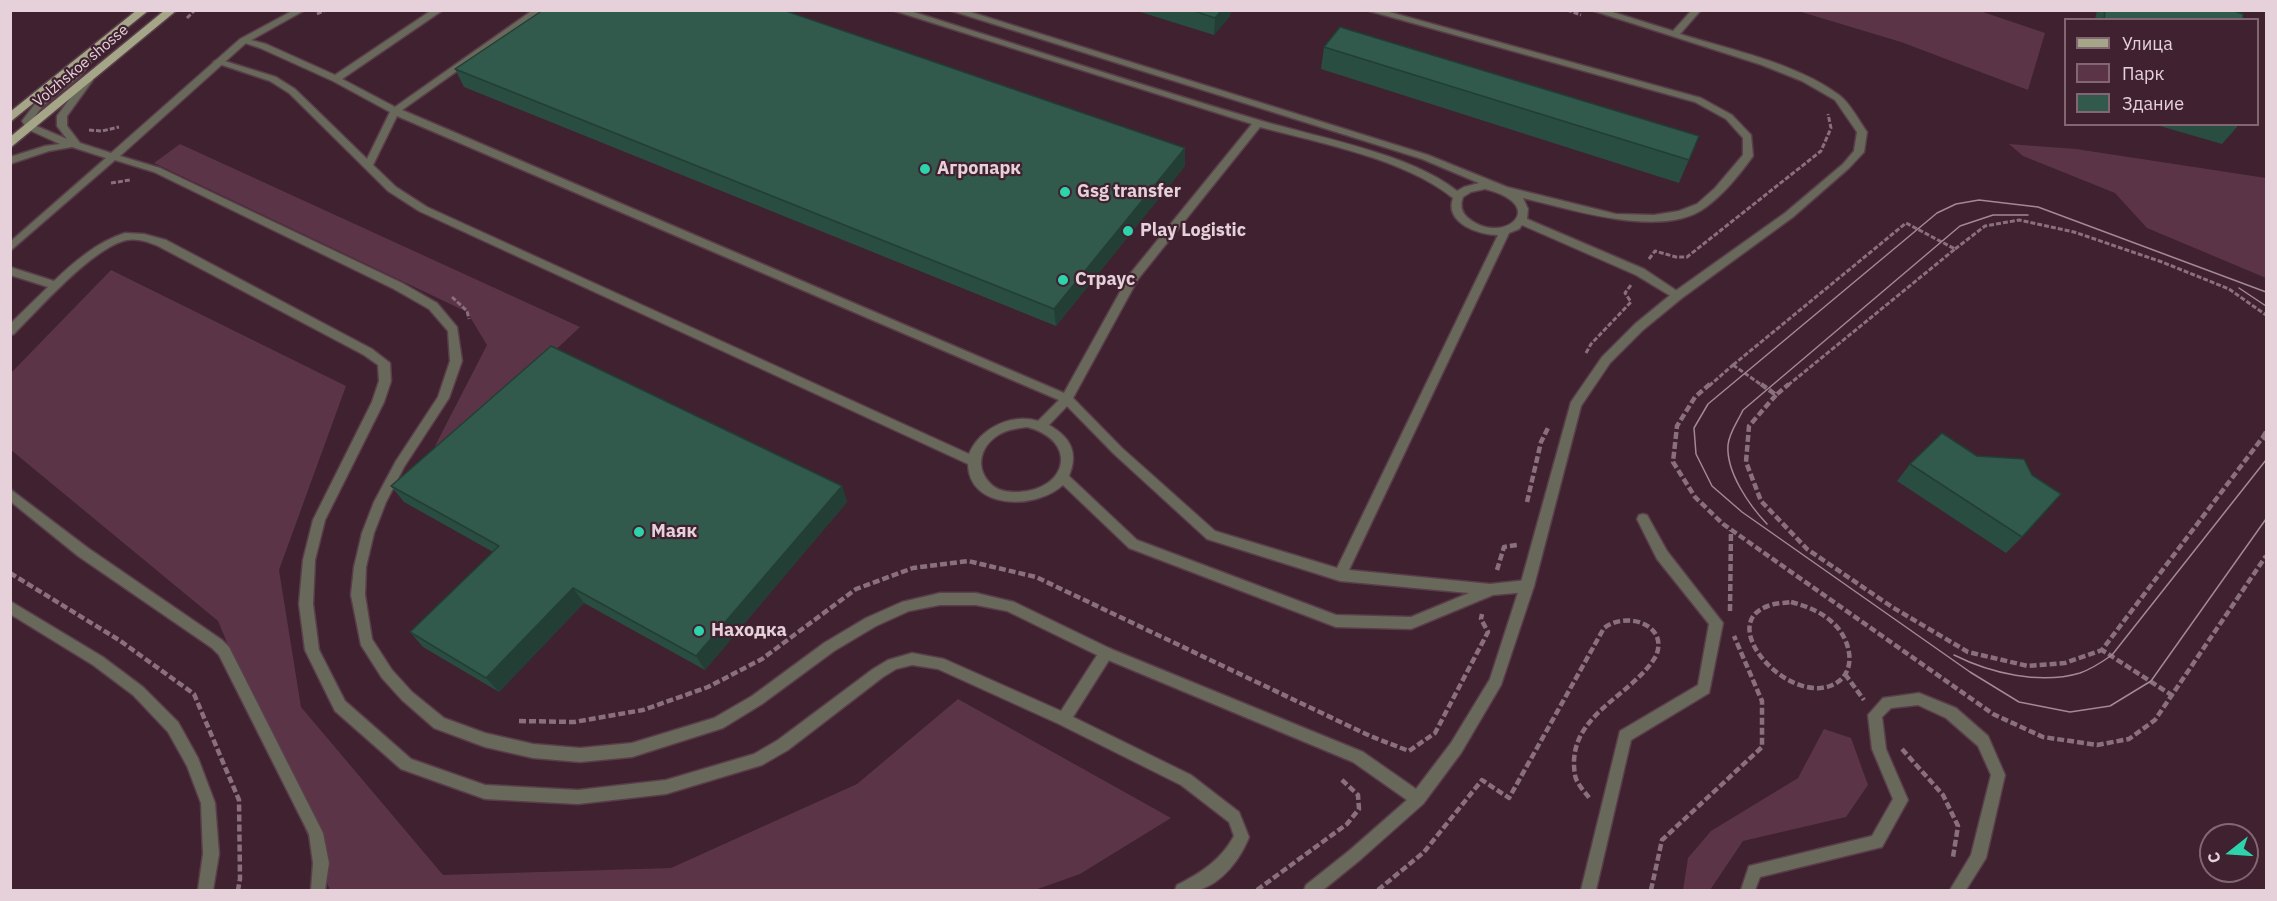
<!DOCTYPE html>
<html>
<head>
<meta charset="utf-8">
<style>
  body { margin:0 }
  #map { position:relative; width:2277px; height:901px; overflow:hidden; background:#3f212f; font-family:"IBM Plex Sans",sans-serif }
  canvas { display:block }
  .frame { position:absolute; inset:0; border:12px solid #e6d1da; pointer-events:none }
  .legend { position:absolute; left:2064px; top:18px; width:195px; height:108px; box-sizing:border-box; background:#3f212f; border:2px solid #826773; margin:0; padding:8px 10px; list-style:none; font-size:18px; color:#e6d1da }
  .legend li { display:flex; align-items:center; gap:12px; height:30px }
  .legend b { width:30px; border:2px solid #826773 }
  .north { position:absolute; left:2199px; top:823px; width:60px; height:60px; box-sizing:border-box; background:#3f212f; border:2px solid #826773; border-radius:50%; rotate:253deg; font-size:16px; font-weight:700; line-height:24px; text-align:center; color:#e6d1da }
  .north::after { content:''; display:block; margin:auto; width:21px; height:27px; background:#2dd4ab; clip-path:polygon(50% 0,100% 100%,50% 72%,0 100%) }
</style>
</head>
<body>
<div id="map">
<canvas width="2277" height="901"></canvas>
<div class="frame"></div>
<ul class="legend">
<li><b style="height:8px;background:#a4a687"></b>Улица</li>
<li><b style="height:16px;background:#5c3447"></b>Парк</li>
<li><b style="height:16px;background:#31594c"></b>Здание</li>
</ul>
<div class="north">С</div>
</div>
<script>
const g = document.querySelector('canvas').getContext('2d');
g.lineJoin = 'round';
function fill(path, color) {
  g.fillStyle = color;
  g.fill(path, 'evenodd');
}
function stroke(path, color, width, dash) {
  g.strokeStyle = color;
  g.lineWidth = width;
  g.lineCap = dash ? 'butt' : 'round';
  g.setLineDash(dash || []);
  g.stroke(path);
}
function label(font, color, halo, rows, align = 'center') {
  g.font = font + ' "IBM Plex Sans",sans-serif';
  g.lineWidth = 4.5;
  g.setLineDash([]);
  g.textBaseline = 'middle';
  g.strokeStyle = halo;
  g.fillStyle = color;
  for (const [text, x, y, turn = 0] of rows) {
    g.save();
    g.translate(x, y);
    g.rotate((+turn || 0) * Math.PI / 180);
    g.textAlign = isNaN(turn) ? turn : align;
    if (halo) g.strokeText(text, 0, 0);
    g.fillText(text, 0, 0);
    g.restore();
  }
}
fill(new Path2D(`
  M1798,11H1980L2045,33L2028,90L1901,42Z
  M180,144L580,327L439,459L435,446L487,345L467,312L154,163Z
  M2009,144L2076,149L2266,178V278L2147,228L2115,193L2023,156Z
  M111,270L346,386L279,570L301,707L443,875L671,868L857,784L958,699L1171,818L1080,874L1035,890H330L218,621L11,450L10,374Z
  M1824,729L1851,738L1868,785L1846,817L1743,841L1710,890H1683L1688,858L1711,831L1798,778Z`), '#5c3447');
const lane = new Path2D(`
  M432,10H443L342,79L395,107L533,10H543L402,110L1064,393L1130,274L1252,124L892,10H907C1025,47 1143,86 1262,121C1320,138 1411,154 1457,191L1464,187L1479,183L1422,159L949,10H964L1428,155L1507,187L1616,214L1654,215L1679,211L1697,204L1715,188L1743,155V138L1726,119L1695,102L1366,10H1382L1701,98L1732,115L1751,135L1753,156C1740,174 1724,194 1706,207C1663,240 1571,209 1523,198L1528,209L1527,219L1644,269L1683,295L1678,299L1674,298L1636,275L1522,225L1519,229L1509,233L1349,570L1490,584L1527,580L1532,582L1534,586L1532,590L1527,592L1493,595L1411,629L1336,627L1129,548L1063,485C1036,510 969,510 968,464L419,211L388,191L289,93L270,81L213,62L218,59L276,77L295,89L367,159L390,112L333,81L260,48L239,41L243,38L266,44L335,75ZM397,116L1059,400L1038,421C1012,413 980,428 969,454L427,207L396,187L373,165ZM1260,127C1320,143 1405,159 1453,198C1444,223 1479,235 1498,235L1337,568L1215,531L1122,448L1073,398L1138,279ZM1485,189C1552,206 1502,247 1468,218C1461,212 1460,205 1463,197L1471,192ZM1067,406L1114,454L1207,539L1340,581L1469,593L1411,617L1336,615L1137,540L1069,476C1079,452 1070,437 1049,425ZM1027,427C1078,440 1069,489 1019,492C1010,492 1001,492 993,486C972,468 981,442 1004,432C1011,429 1020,428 1027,427Z
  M125,233L144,234L166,240L372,349L390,363L391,381L384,402L325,520L315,560L313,604L319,650L345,701L411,759L485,785L578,790L666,780L754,754L778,740L873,669L888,660L912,653L944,659L1061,711L1101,649L1106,647L1111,649L1113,653L1111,657L1073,717L1191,775L1239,812L1249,837C1241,858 1222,884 1198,890C1191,892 1182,890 1175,890L1177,885C1201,873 1221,860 1234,836L1229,822L1181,785L1059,724L938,669L912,665L896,669L883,677L788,750L762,765L666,794L578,804L485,799L401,769L335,711L305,650L299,604L303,560L313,520L372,402L379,381L378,365L364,355L158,246C149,242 137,238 127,240C93,247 39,309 14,334L10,335V324L48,287L10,275V267L54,281C75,261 97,242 125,233Z
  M10,489L88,548L222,640L229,647L323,833L329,863L325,890H311L313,863L309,834L219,655L212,648L78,556L10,501Z
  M1643,514L1647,515L1667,551L1723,623L1709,693L1631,740L1596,890H1581L1620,731L1698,685L1709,624L1657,559L1637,519L1639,515Z
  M1919,693L1956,708L1988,736L2005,775L1986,858L1966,890H1950L1971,855L1991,775L1978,746L1946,718L1918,705L1891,708L1882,717L1886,749L1908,800L1882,847L1760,877L1755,890H1741L1749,866L1872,836L1893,799L1872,749L1868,715L1883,698Z`);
const street = new Path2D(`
  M294,10H305L246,43L120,156L160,168L402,283L437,303L457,327L462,361L449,398L404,467L386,502L374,533L366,567L365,595L372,639L392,670L412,692L444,718L485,733L533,744L580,748L632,743L714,718L752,696L824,643L866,618L902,602L940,593H976L1014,602L1111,649L1363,752L1416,789L1451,743L1490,679L1520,586L1571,402L1602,357L1635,324L1674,292L1785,213L1843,164L1854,151L1857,132L1835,100L1802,81L1762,65L1591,10H1606L1673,31L1692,10H1701L1680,34C1731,50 1796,63 1839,95C1850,103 1859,121 1867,132L1864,152L1849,168L1793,217L1682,298L1643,330L1610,363L1581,406L1534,586L1501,685L1461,753L1423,804L1360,860L1323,890H1304L1306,885L1350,850L1407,800L1353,762L1101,657L1007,611L976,605H940L909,611L876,626L834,651L762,704L723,728L632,757L580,762L533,758L485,747L434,728L402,700L382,678L361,645L351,595L354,567L362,533L374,502L396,461L438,397L450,361L448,331L429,309L394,289L154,172L115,160L10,251V242L106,158L72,147L49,151L10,164V157L45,146L60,144L27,129L22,121L38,100L78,70L90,49H96L97,51C83,85 49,91 32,121L34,125L67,139L57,126V116L85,78H91L93,80L67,116V126L80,143L111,153L240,39Z
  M10,601L103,657L143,687L178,722L198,758L215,803L219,854L213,890H198L203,854L201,803L187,766L168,732L133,695L93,665L10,614Z`);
const primary = new Path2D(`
  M137,10H149L10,122V112Z
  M165,10H177L10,148V137Z`);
stroke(lane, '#5a3d4a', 3);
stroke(street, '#5a3d4a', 3);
stroke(primary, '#5a3d4a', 3);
stroke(new Path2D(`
  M1567,10L1581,15
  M317,14L326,10
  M187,18L195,10
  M89,130L102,131L119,127
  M111,183L130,180
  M1955,249L1985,226L2019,220L2074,232L2162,262L2229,289L2266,315
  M1649,259L1655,251L1676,257H1687L1821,151L1831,128L1828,114
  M452,297L467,311L469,319
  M1586,353L1591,344L1631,302L1625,293L1631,285
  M1733,365L1763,386
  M1733,365L1906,223L1955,249L1787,386
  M1709,386L1733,365`), '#8a707c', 3, [5, 2]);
stroke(new Path2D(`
  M1710,384L1695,397L1677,426L1673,462L1695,497L1723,524L1993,714L2043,737L2097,745L2129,739L2155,720L2266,556
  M1761,384L1776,395L1789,384
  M1776,395L1749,426L1746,462L1761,501L1807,549L1892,607L1968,652L2028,666L2065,663L2102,650
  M2263,437L2266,432
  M1527,502L1541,442L1549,426
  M1497,570L1504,547L1517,545
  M10,573L119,640L194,694L239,800L240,879L238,890
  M1791,602C1806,606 1820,611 1832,622C1851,638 1860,675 1830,686C1785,702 1716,624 1768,606C1775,603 1784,603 1791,602Z
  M1730,611L1731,530
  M1845,674L1864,700
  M2173,696L2102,650L2263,437L2266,439
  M519,721L574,722L643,710L708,687L762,659L856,589L913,568L968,561L1036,577L1370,736L1409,751L1435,733L1488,632L1481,619L1482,614
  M1902,749L1943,795L1958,826L1953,857
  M1257,890L1347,824L1359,809L1358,795L1341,779
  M1378,890L1424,852L1482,780L1509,798L1604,628C1626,611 1669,624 1656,656C1631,698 1565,715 1575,775C1576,783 1585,792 1590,799
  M1651,890L1662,840L1762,747V701L1734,636`), '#8a707c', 4.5, [7, 3]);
fill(lane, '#68695a');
fill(street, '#68695a');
fill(primary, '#a4a687');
stroke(new Path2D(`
  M2239,288L2266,306
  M2266,292L2038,207L1979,200L1956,204L1937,213L1708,404L1694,428L1696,454L1712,486L1742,512L1970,672L2019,702L2070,712L2110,706L2151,681L2266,519
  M1767,524C1749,505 1726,472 1728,445C1729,433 1738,421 1743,410L1960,226L1993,215H2028
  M1954,655C1990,673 2040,685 2080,673C2092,669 2102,662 2112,655L2266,460`), '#a28994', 1.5);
fill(new Path2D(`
  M1134,10H1231L1230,16L1214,35Z
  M2097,10H2231L2243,20H2095Z
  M1324,47L1699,136L1679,183L1321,69Z
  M455,69L1185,148V166L1056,326L464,87Z
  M2153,124H2237V127L2222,144Z
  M1910,464L2022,537L2006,553L1897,481Z
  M391,486H842L847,502L705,670L584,603L499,692L423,647L410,632L493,552L404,502Z`), '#2a4d41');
fill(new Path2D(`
  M1222,10H1231L1230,16L1214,35L1215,18Z
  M1185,148V166L1056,326L1054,309Z
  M842,486L847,502L705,670L696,656Z
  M573,588L584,603L499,692L486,678Z`), '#223e35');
const building = new Path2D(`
  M543,10H783L1185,148L1054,309L455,69Z
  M1191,10H1222L1215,18Z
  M2105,10H2231L2243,14V20H2104Z
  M1340,27L1699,136L1689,160L1324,47Z
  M551,346L842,486L696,656L573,588L486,678L410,632L499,546L391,486Z
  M1942,433L1977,456L2024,459L2032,475L2061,494L2022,537L1910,464Z`);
fill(building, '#31594c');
stroke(building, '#223e35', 1.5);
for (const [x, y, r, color] of [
  [925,169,6,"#2dd4ab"],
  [1065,192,6,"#2dd4ab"],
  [1128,231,6,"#2dd4ab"],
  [1063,280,6,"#2dd4ab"],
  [639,532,6,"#2dd4ab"],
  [699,631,6,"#2dd4ab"]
]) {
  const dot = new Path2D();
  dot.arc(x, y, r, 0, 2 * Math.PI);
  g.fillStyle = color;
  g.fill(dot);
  stroke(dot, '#3f212f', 2);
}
label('15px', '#e6d1da', '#3f212f', [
  ["Volzhskoe shosse",81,66,-40]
]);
label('bold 18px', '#e6d1da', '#3f212f', [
  ["Агропарк",937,169],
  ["Gsg transfer",1077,192],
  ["Play Logistic",1140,231],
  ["Страус",1075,280],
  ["Маяк",651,532],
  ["Находка",711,631]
], 'left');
</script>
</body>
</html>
